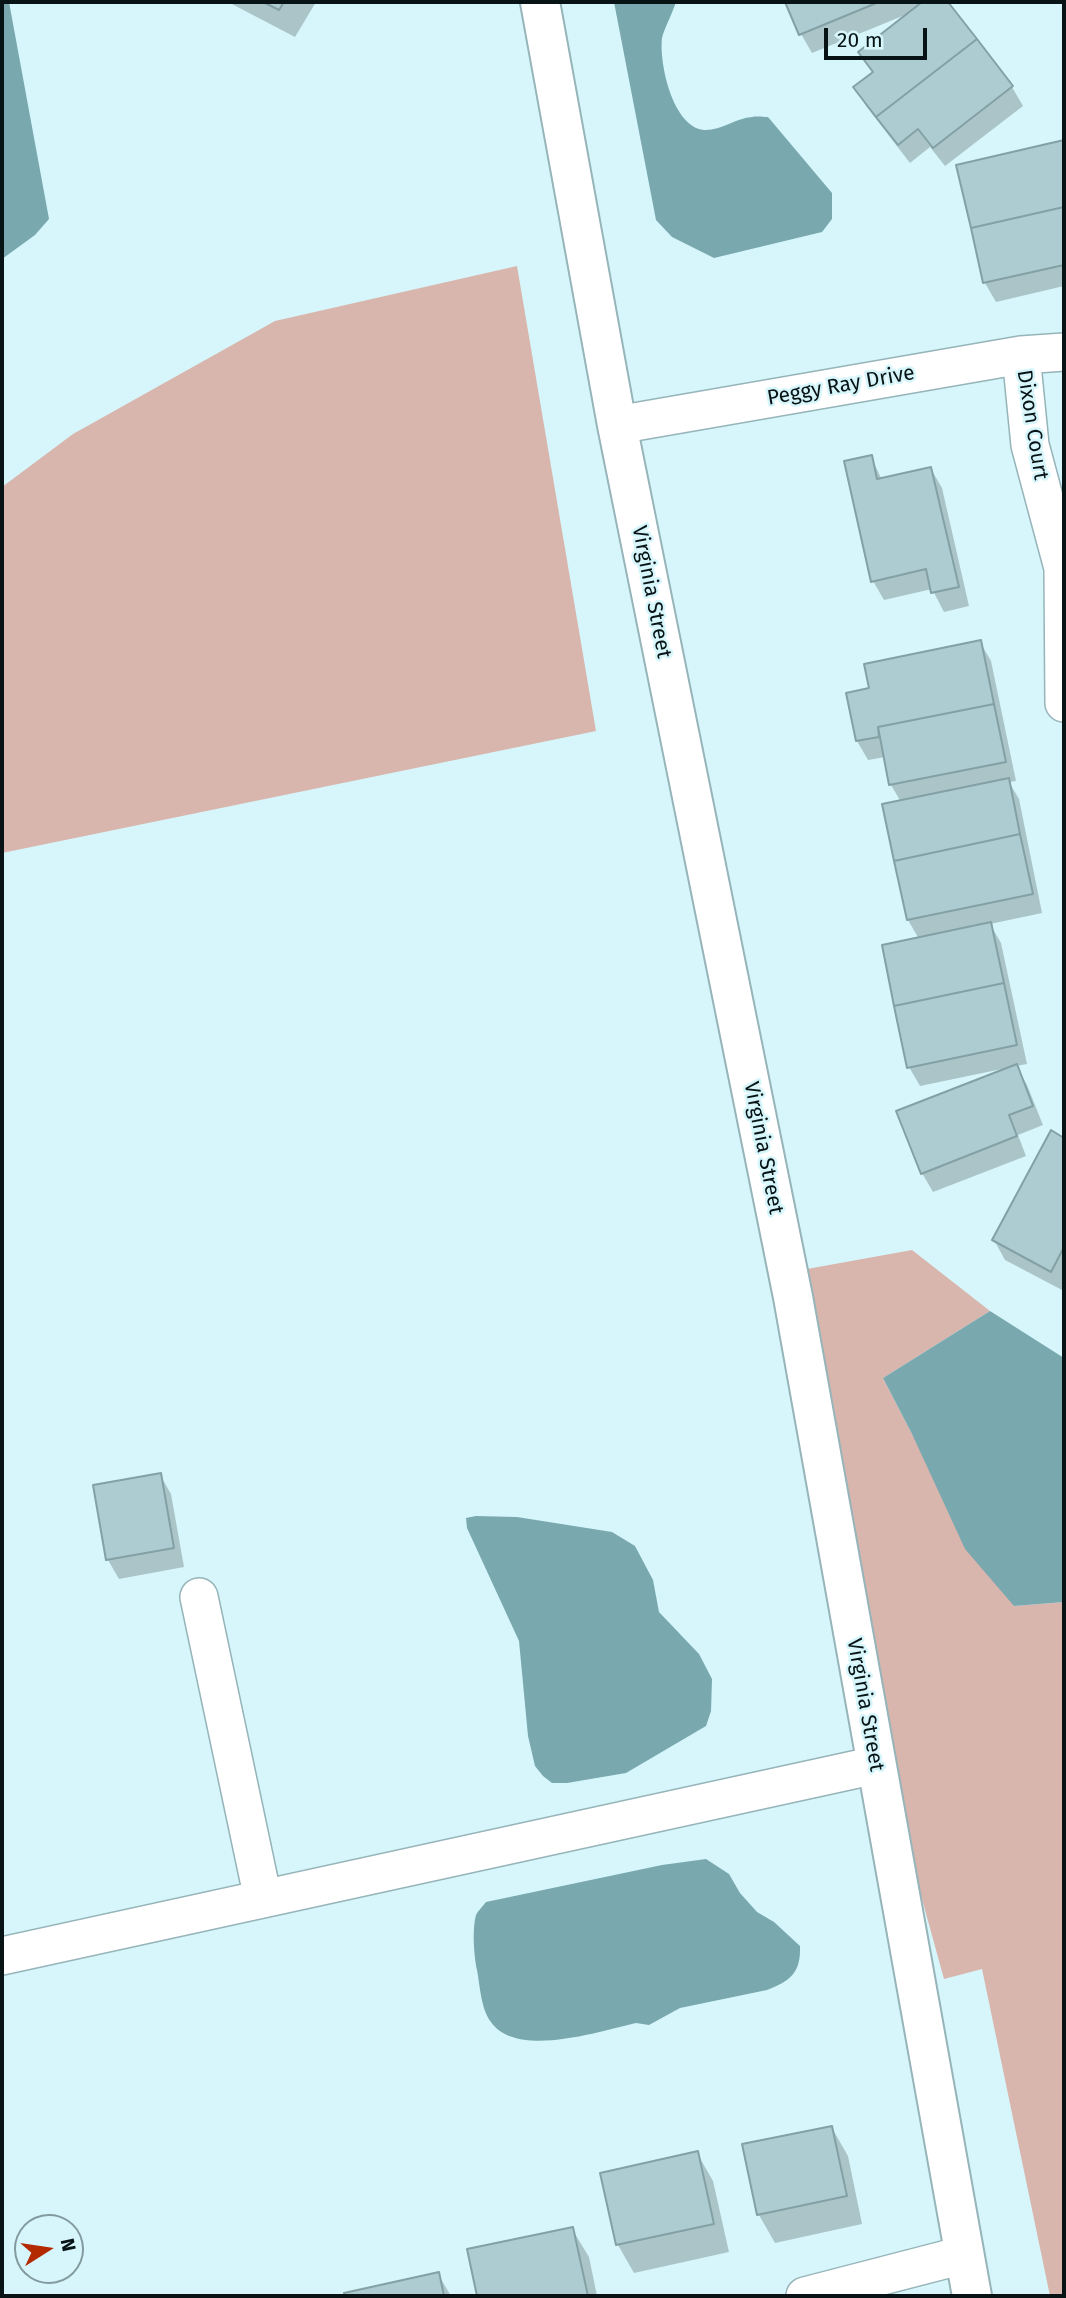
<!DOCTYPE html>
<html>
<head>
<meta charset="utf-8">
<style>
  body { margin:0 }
  #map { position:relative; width:1066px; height:2298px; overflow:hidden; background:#d6f6fb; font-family:"Fira Sans",sans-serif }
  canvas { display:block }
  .frame { position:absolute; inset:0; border:4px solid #071314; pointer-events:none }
  .north { position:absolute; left:14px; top:2214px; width:70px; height:70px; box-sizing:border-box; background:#d6f6fb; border:2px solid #839b9f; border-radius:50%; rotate:78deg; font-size:19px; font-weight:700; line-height:28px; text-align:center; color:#071314 }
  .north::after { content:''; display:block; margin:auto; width:24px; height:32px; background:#b32900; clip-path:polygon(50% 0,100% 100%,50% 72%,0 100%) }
  .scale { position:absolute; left:824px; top:28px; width:103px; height:32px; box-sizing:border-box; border:4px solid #071314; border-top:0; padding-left:9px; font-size:21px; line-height:24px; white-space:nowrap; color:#071314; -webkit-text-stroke:5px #d6f6fb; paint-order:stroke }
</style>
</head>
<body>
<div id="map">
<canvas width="1066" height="2298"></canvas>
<div class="frame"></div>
<div class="north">N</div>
<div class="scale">20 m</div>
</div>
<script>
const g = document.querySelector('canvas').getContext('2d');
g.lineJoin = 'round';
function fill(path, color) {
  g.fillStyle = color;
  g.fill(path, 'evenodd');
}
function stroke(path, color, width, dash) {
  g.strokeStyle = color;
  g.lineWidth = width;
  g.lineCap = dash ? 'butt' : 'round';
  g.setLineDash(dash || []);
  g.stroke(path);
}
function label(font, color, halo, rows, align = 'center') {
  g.font = font + ' "Fira Sans",sans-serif';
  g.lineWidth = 5;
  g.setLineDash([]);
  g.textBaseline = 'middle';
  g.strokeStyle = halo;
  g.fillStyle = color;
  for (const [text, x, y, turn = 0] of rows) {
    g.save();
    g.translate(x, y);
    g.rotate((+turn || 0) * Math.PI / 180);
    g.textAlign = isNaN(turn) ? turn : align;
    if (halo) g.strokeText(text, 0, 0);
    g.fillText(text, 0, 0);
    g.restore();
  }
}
fill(new Path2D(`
  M517,266L596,731L2,853V487L73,434L275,321Z
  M912,1250L990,1311L883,1378L912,1434L1014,1606L1064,1602V2296H1050L982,1969L944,1979L917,1881L807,1269Z`), '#d9b6ad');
fill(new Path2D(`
  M2,2H9L49,219L35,235L2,259Z
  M614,2H676C673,12 664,29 662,38C659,64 673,127 704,130C720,131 736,118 752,117C757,116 763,117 768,117L832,193V219L822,232L714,258L672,237L656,220Z
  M990,1311L1064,1358V1602L1014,1606L965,1549L912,1434L883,1378Z
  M476,1516L517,1517L612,1532L635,1546L653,1580L659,1612L699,1654L712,1679L711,1711L706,1726L626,1773L567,1783H552L543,1776L535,1766L528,1736L519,1641L467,1528L466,1518Z
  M706,1859L729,1874L740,1893L757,1912L774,1922L800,1946C801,1972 791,1981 767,1990L680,2008L649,2025L636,2023C601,2031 516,2059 491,2022C481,2009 480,1986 477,1970C474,1956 472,1930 476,1915C478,1911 483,1906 486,1902L662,1865Z`), '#79a8af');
fill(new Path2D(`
  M228,2H316L295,37Z
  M787,2H946L1012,87L1023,106L945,166L930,147L910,163L866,106L855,87L873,74L860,53L910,13L812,53L801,34Z
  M1064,142V286L996,302L985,283L958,166Z
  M871,457L882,480L931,469L942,488L969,606L944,612L932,589L884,600L873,581Z
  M980,642L991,661L1016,781L1009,782L1019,799L1042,913L990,924L1001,943L1027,1064L1016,1066L1027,1085L1043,1125L1018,1135L1026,1156L933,1192L922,1173L1003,1071L1002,1069L920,1086L909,1067L919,939L908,920L901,802L891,785L885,757L868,760L857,741L872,689Z
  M1051,1133L1064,1140V1286L1062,1290L1005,1260L994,1240Z
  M160,1475L171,1494L184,1567L119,1579L108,1560L95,1487Z
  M832,2128L848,2156L862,2224L775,2243L759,2215Z
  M697,2153L713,2181L729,2252L634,2273L618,2245Z
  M572,2229L589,2257L597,2296H479L469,2251Z
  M438,2274L451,2296H346V2294Z`), '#0003');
const building = new Path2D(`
  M263,2H284L279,10Z
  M785,2H879L799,35Z
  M922,2H948L977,39L876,117L853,87L873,72L858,52Z
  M977,39L1013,86L933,148L918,129L898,145L876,117Z
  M1064,140V207L971,228L956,165Z
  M1064,207V265L983,283L971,228Z
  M872,455L877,479L931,467L959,587L931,593L926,569L871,582L844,461Z
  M981,640L994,704L878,727L879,737L856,741L846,693L869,688L864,664Z
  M994,704L1006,762L889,785L878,727Z
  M1009,778L1020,834L894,861L882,804Z
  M1020,834L1033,894L907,920L894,861Z
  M991,922L1004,983L894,1006L882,945Z
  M1004,983L1017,1045L907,1068L894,1006Z
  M1017,1064L1033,1106L1009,1115L1017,1136L921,1174L896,1111Z
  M1051,1130L1064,1138V1247L1051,1272L992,1240Z
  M161,1473L174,1548L106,1560L93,1485Z
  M832,2126L847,2196L757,2215L742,2144Z
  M698,2151L714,2224L616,2245L600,2173Z
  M573,2227L588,2296H477L467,2249Z
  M439,2272L444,2296H344V2293Z`);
fill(building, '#adccd1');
stroke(building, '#83a1a5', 2);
const minor = new Path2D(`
  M1021,355L1030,445L1063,568L1064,703
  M617,425L1021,355L1064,352
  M199,1597L263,1899
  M2,1956L876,1765
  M805,2296L963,2255`);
const tertiary = new Path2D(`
  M540,2L617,425L793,1297L972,2296`);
stroke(minor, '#96b4b9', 40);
stroke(tertiary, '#96b4b9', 42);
stroke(minor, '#fff', 37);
stroke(tertiary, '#fff', 38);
label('21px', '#071314', '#d6f6fb', [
  ["Peggy Ray Drive",841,386,-10],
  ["Dixon Court",1032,425,81],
  ["Virginia Street",651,592,79],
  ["Virginia Street",763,1148,79],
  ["Virginia Street",865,1705,80]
]);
</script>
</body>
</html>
